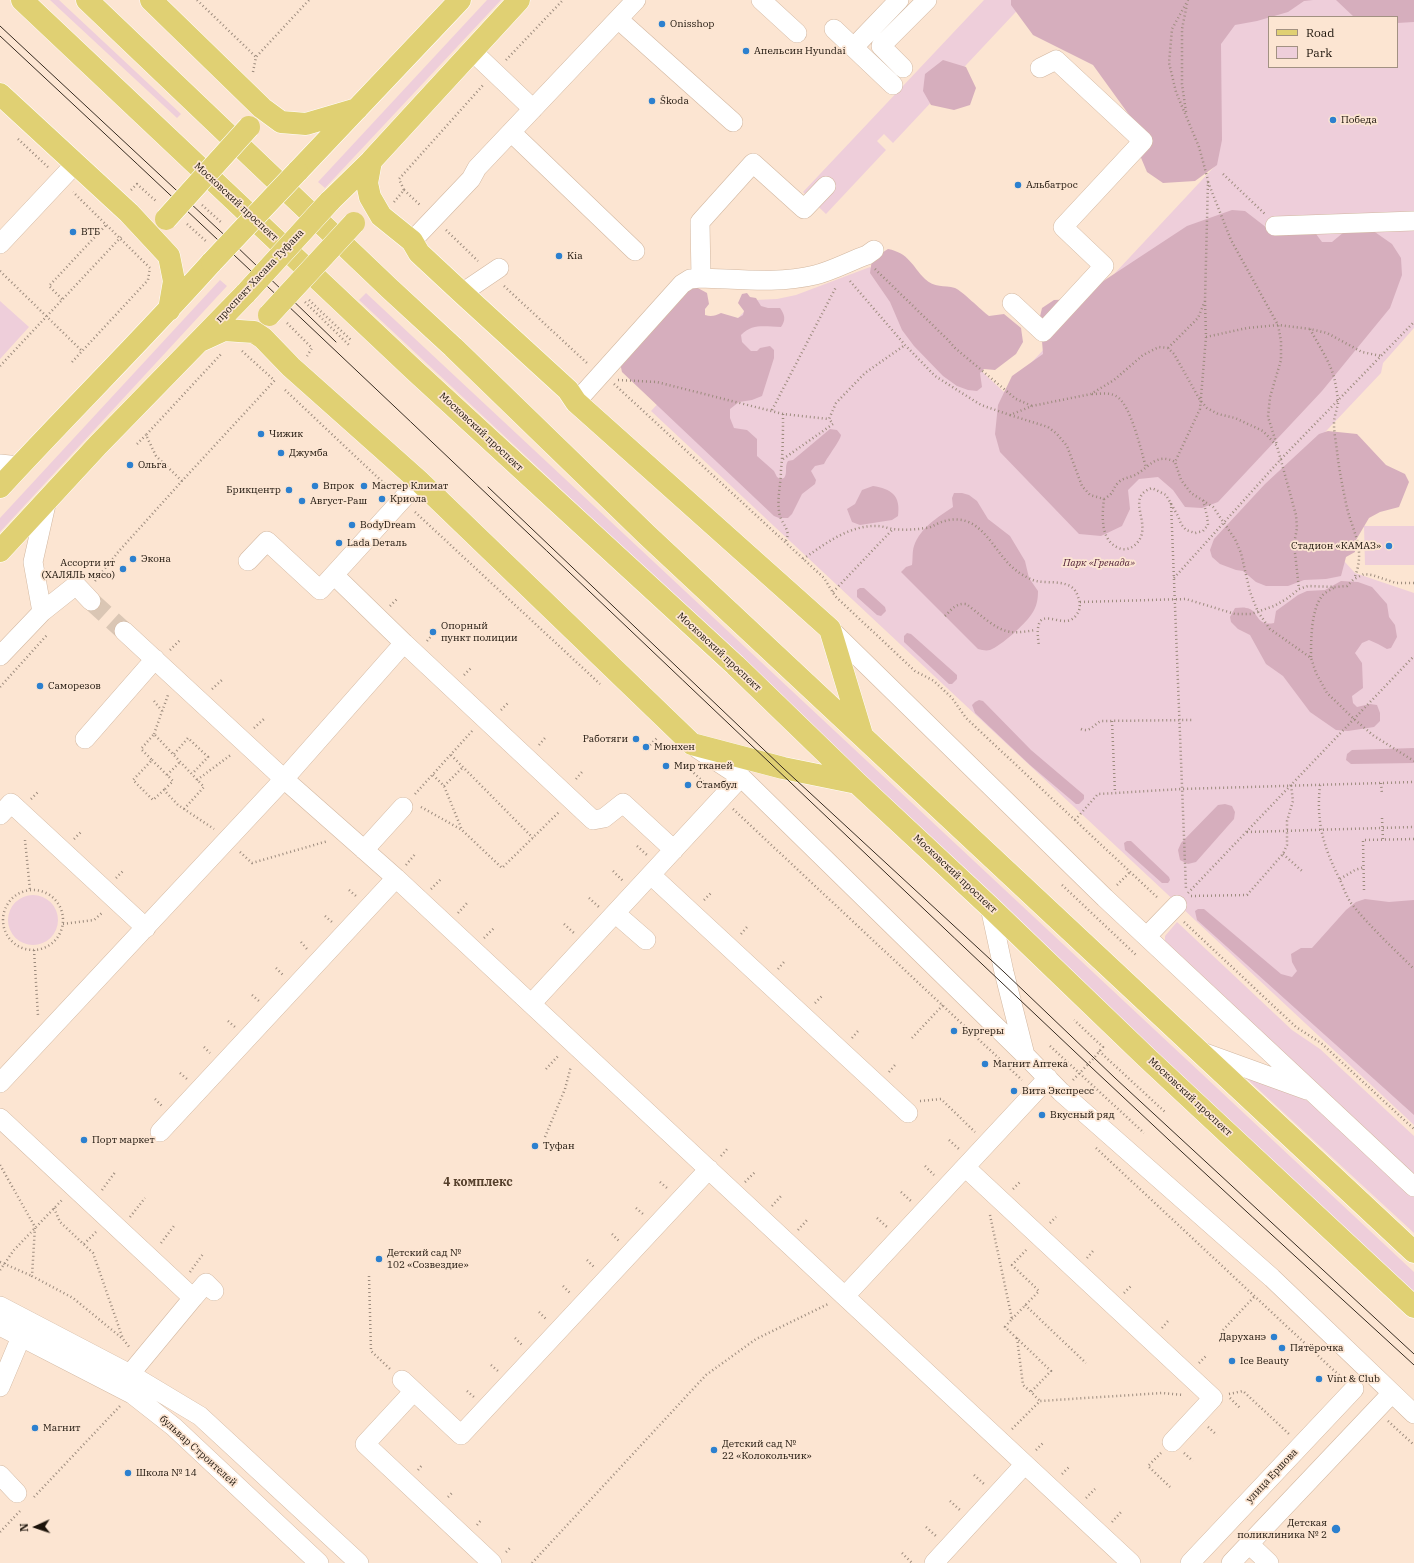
<!DOCTYPE html>
<html>
<head>
<meta charset="utf-8">
<style>
  body { margin:0 }
  #map { position:relative; width:1414px; height:1563px; overflow:hidden; background:#fce5d2; font-family:"IBM Plex Serif",serif }
  canvas { display:block }
  .legend { position:absolute; left:1268px; top:16px; width:130px; height:52px; box-sizing:border-box; background:#fce5d2; border:1px solid #a29182; margin:0; padding:5px 7px; list-style:none; font-size:12px; color:#1c130a }
  .legend li { display:flex; align-items:center; gap:8px; height:20px }
  .legend b { width:20px; border:1px solid #a29182 }
  .north { position:absolute; left:16px; top:1507px; width:40px; height:40px; -webkit-text-stroke:3px #fce5d2; paint-order:stroke; rotate:267deg; font-size:11px; font-weight:700; line-height:16px; text-align:center; color:#1c130a }
  .north::after { content:''; display:block; margin:auto; width:14px; height:18px; background:#1c130a; clip-path:polygon(50% 0,100% 100%,50% 72%,0 100%) }
</style>
</head>
<body>
<div id="map">
<canvas width="1414" height="1563"></canvas>
<ul class="legend">
<li><b style="height:5px;background:#e0d073"></b>Road</li>
<li><b style="height:11px;background:#eeceda"></b>Park</li>
</ul>
<div class="north">N</div>
</div>
<script>
const g = document.querySelector('canvas').getContext('2d');
g.lineJoin = 'round';
function fill(path, color) {
  g.fillStyle = color;
  g.fill(path, 'evenodd');
}
function stroke(path, color, width, dash) {
  g.strokeStyle = color;
  g.lineWidth = width;
  g.lineCap = dash ? 'butt' : 'round';
  g.setLineDash(dash || []);
  g.stroke(path);
}
function label(font, color, halo, rows, align = 'center') {
  g.font = font + ' "IBM Plex Serif",serif';
  g.lineWidth = 3.5;
  g.setLineDash([]);
  g.textBaseline = 'middle';
  g.strokeStyle = halo;
  g.fillStyle = color;
  for (const [text, x, y, turn = 0] of rows) {
    g.save();
    g.translate(x, y);
    g.rotate((+turn || 0) * Math.PI / 180);
    g.textAlign = isNaN(turn) ? turn : align;
    if (halo) g.strokeText(text, 0, 0);
    g.fillText(text, 0, 0);
    g.restore();
  }
}
fill(new Path2D(`
  M50,0H59L181,114L177,118Z
  M487,0H501L325,188L318,182Z
  M984,0H1027L893,143L884,134L877,141L886,150L826,214L803,192Z
  M1035,0H1414V328L1383,363L1381,373L1277,483L1281,492L1355,573L1414,593V1125L651,411L755,300L777,299L796,295L870,267L1004,392L1214,167ZM1269,17H1397V67H1269Z
  M220,280L227,286L0,532V518Z
  M366,293L1414,1272V1293L699,623L578,505L359,300Z
  M0,301L29,327L0,359Z
  M1364,526H1414V565H1365Z
  M8 920a25 25 0 1 1 50 0a25 25 0 1 1-50 0Z
  M1177,922L1292,1030L1320,1049L1414,1136V1180L1165,946V936Z
  M1245,1077L1322,1106L1414,1193V1233Z`), '#eeceda');
fill(new Path2D(`
  M1011,0H1313L1304,1L1288,12L1257,21L1235,25L1221,44L1222,140L1217,165L1195,181L1163,183L1147,172L1139,153L1140,130L1093,65L1033,35L1011,5Z
  M1336,0H1414V22L1397,23V17H1354Z
  M943,60L966,67L976,88L970,105L954,110L931,105L923,91L925,74Z
  M1232,210L1245,211L1267,228L1316,234L1322,242H1332L1344,232L1372,230L1392,244L1401,258L1402,275L1390,308L1322,391L1218,502L1202,508L1185,507L1173,490L1158,477L1139,479L1128,490L1130,509L1122,526L1101,536L1079,534L1000,452L995,434L998,405L1012,376L1043,354L1042,341L1037,329L1042,308L1054,300L1076,299L1187,226Z
  M888,249C909,253 912,266 925,279C934,288 944,285 955,288C962,291 981,310 989,316L1004,314L1021,328L1023,342L1016,354L995,370L984,369L980,373L982,387L977,391L968,390L957,386L943,376L914,346L902,330L890,302L870,273L872,259Z
  M696,287L707,293L709,304L705,309V315C711,317 715,316 721,313L738,318L743,315L744,311L738,303L742,294L747,293L750,297L756,298L761,306L768,308H780C785,315 786,320 781,327C765,327 753,323 741,335L742,342L751,351H757L760,348L770,346L774,350V358L762,396L752,400L739,402L730,409V418L734,428L747,430L757,439V456L774,471L777,477L780,479L784,478C788,473 784,467 788,461L793,460L830,429L837,430L841,435C840,441 828,456 824,464L815,466L811,471L816,480L815,484L802,494L792,514L788,518H779L774,516L622,372L620,363L673,297Z
  M1328,431L1357,434L1386,465L1405,474L1409,482L1399,507L1380,512L1369,518L1356,540L1355,552L1346,557L1341,576L1326,579L1304,580L1288,586H1266L1256,582L1243,571L1236,570L1220,564L1212,557L1210,550L1214,539L1265,484L1319,434Z
  M873,486C891,489 901,495 898,516L892,520L860,525L852,522L847,509L855,504L862,490Z
  M954,493H962L969,495L977,501L988,519L1010,536L1025,561L1029,578L1038,591C1038,599 1037,607 1031,615C1025,624 1001,646 990,650C986,651 982,650 978,649L901,572L906,567L912,565C913,559 912,552 914,546C921,527 937,518 953,507L952,498Z
  M1341,581L1358,582L1372,587L1387,604L1389,617L1395,625L1397,637L1391,648L1387,649L1378,644L1369,640L1362,643L1355,653L1362,663L1363,688L1352,696L1353,703L1357,707L1370,704L1377,705L1380,713V721L1374,727L1348,731L1336,730L1310,712L1283,676L1266,664L1250,635L1238,629L1231,622L1230,617L1235,608C1239,608 1243,607 1246,608C1259,609 1255,627 1274,623L1276,611L1298,595L1307,591L1325,590Z
  M860,588H864L885,607L886,611L881,616L877,615L857,597V590Z
  M907,633L911,634L957,675V679L952,684H949L904,642V636Z
  M979,700L983,701L1031,750L1084,795V799L1079,804H1076L1030,765L975,713L972,705L975,702Z
  M1414,748V763L1351,764L1346,760L1347,754L1352,750Z
  M1225,804L1232,806L1235,812L1234,819L1196,862L1188,864L1180,860L1178,850L1181,843L1218,805Z
  M1127,841H1131L1169,877L1170,880L1168,883H1162L1125,850L1124,843Z
  M1365,899L1389,902L1414,900V1115L1197,920L1195,911L1198,909H1204L1281,974L1292,977L1297,971L1292,962L1291,954L1301,948H1312L1346,910L1356,902Z`), '#d6aebd');
stroke(new Path2D(`
  M91,601L124,631`), '#dac6b4', 19, [19, 10]);
const minor = new Path2D(`
  M761,0L797,33
  M618,19L733,122
  M834,29L893,85
  M854,47L899,0
  M472,51L533,109
  M903,68L881,46L927,0
  M511,132L635,251
  M1275,226L1414,221
  M412,241L471,179L477,168L636,0
  M0,244L75,164
  M701,278L700,222L753,163L804,209L826,186
  M462,293L499,268
  M1012,303L1043,332L1104,266L1063,227L1143,141L1056,60L1040,68
  M576,402L682,284L690,279L701,278C739,279 778,284 815,275C832,271 850,261 867,255L874,250
  M0,464L19,466
  M248,561L267,541L320,590L419,481
  M334,575L404,643
  M42,612L33,562L47,500
  M830,629L1105,898L1414,1187
  M124,631L284,779L396,878L1131,1563
  M0,656L42,612L76,585L91,601
  M85,739L155,659
  M698,749L741,777L1025,1055L1061,1092L1272,1278L1414,1414
  M0,815L11,803L146,928
  M364,850L403,807
  M651,875L908,1113
  M990,907L1004,972L1025,1055
  M615,913L646,940
  M1147,936L1177,905
  M531,1004L741,777
  M1202,1052L1307,1090
  M0,1083L284,779L404,643L593,820L604,818L623,803L674,850
  M0,1118L193,1298L130,1374
  M160,1132L396,878
  M965,1167L1213,1398L1172,1442
  M845,1296L1048,1078
  M193,1298L206,1283L214,1291
  M0,1306L130,1374L200,1416L359,1563
  M0,1326L132,1394L174,1427L319,1563
  M402,1380L461,1435L709,1169
  M0,1387L21,1337L26,1326
  M414,1391L365,1444L492,1563
  M0,1475L17,1493
  M1249,1544L1269,1563
  M934,1563L1025,1464
  M1190,1563L1354,1389
  M1231,1563L1392,1393`);
const major = new Path2D(`
  M22,0L414,370L735,665L857,783L990,907L1146,1057L1414,1307
  M87,0L389,288L453,347L647,535L1414,1252
  M151,0L262,108L281,122L306,124L357,109
  M0,94L129,213L169,256L174,281L169,310
  M371,161L367,183L370,197L381,216L412,241L419,253L462,293L568,390L576,402L830,629L862,735
  M297,172L460,0
  M329,202L371,161L519,0
  M200,341L224,330L254,332L263,338L291,367L419,481L692,744L783,768L857,783
  M0,487C70,411 143,339 212,262
  M0,551L98,445L246,293`);
stroke(minor, '#d2b7a0', 20);
stroke(major, '#fff', 23);
stroke(new Path2D(`
  M197,0L256,57
  M506,60L563,0
  M253,72L256,57L309,0
  M1186,112L1182,84V29L1187,4
  M18,139L48,167
  M1223,174L1265,214
  M1208,182L1231,240L1278,325L1281,341V360L1270,397L1268,417L1277,445
  M131,190L137,184L157,202
  M404,190L421,206
  M394,202L404,190L399,179L484,84
  M202,205L222,223
  M187,224L207,242
  M446,230L478,261
  M875,269L947,339L955,348L1016,399L1032,406
  M0,271L82,351
  M850,281L905,345L935,376L981,405L1010,415L1032,406L1091,394L1114,380L1143,355L1159,347L1168,348L1174,354L1200,400L1207,408L1218,414L1235,418L1263,431L1277,446L1296,515L1297,528L1294,544L1299,589
  M504,286L588,364
  M62,299L49,286L107,224
  M309,300L352,341
  M1205,301L1206,337L1200,409L1175,462L1181,480L1191,493L1213,507L1235,539L1241,553L1250,592L1258,612L1270,629L1311,658L1316,673L1327,693L1354,719L1374,736L1414,761
  M305,302L349,345
  M287,323L312,348L307,356
  M1310,329C1319,346 1331,363 1335,381C1336,388 1338,396 1338,403C1337,410 1334,416 1334,424C1334,433 1336,442 1337,451C1339,470 1343,489 1347,508C1354,535 1366,550 1354,579
  M1206,337L1247,328L1278,325L1310,329L1327,333L1362,352L1381,356
  M1168,348L1198,318L1205,301L1208,180L1199,147L1176,92L1169,63L1172,29L1188,0
  M242,351L274,380
  M72,362L148,280L150,268L73,192
  M0,366L121,237
  M618,380L657,382L783,414L829,419L836,403L865,373L905,345
  M614,384L824,578L835,596L915,671L934,681L952,698L966,718L1158,898
  M285,390L389,488
  M1092,394C1100,394 1109,392 1116,396C1131,404 1141,451 1146,467
  M772,410L836,287
  M783,414C783,432 783,451 781,470C781,483 777,498 779,511C780,524 793,530 785,542
  M1010,415L1048,427L1057,434L1067,446L1082,486L1090,495L1104,499C1116,492 1111,490 1118,483C1122,478 1129,478 1135,475C1149,468 1156,452 1175,462
  M137,444L146,435
  M783,459L833,424L829,419
  M182,481L156,456L146,435L222,353
  M1104,499C1102,515 1100,541 1119,548C1125,551 1132,548 1136,544C1155,525 1123,498 1152,488L1166,495L1178,516L1181,524L1186,530L1195,533L1203,531L1208,525L1207,516L1203,500
  M1171,503L1186,889
  M415,512L600,684
  M803,559C825,544 849,525 877,526C882,526 887,528 892,529C903,530 914,530 925,528C931,528 934,525 939,523C950,518 964,518 974,525C994,538 1002,565 1025,576C1028,578 1032,580 1036,581C1050,584 1073,578 1078,597C1080,602 1081,609 1077,614C1064,636 1031,594 1039,646
  M1174,578L1281,459L1414,322
  M95,581L119,551L182,481L276,379
  M833,592L893,529
  M1080,602L1186,599L1235,614H1251L1274,606L1288,598L1299,589L1308,586L1335,587L1347,586L1354,579L1364,574L1372,575L1396,583H1414
  M390,606L397,599
  M945,616C952,609 956,603 966,604C979,613 995,630 1011,632C1019,633 1028,631 1036,630
  M427,641L433,634
  M170,650L180,640
  M1311,657C1311,640 1311,610 1322,596C1325,592 1331,590 1335,587
  M464,675L471,668
  M0,687L47,635
  M212,689L222,680
  M154,701L162,711
  M501,710L508,703
  M1112,721L1115,793
  M254,728L264,719
  M1081,729C1090,733 1094,724 1101,721L1193,720
  M154,734L168,695
  M539,745L545,738
  M650,745L657,738
  M174,754L188,738L208,757L192,774
  M451,755L533,838
  M152,760L173,781L164,790
  M682,762L709,787
  M167,775L181,761
  M433,775L444,786L462,830L502,868L560,811
  M576,779L582,772
  M197,780L232,754
  M1381,783L1382,794
  M1320,785C1316,822 1323,845 1339,878C1343,886 1346,896 1351,903C1370,927 1393,948 1414,969
  M444,786L463,767
  M415,794L473,730
  M31,799L38,792
  M421,807L462,830
  M184,809L204,787L154,734L141,749L152,760L133,780L153,800L164,790L178,805L214,829
  M733,809L1022,1080
  M1382,818L1383,840
  M1075,820L1098,794L1182,789L1414,782
  M1247,832L1414,827
  M74,839L81,832
  M25,840L30,890
  M637,846L647,855
  M240,852L252,863L328,841
  M1283,854L1302,871
  M406,865L416,853
  M613,871L623,881
  M116,878L123,871
  M1340,879L1355,870L1364,867
  M1062,885L1136,955
  M1117,885L1130,872
  M431,889L442,878
  M349,890L356,896
  M1364,890L1363,840L1414,839
  M3 920a30 30 0 1 1 60 0a30 30 0 1 1-60 0Z
  M1188,893L1414,656
  M1191,896L1247,895L1283,854L1287,845V821L1293,801L1291,785
  M589,898L599,907
  M704,900L711,893
  M458,913L468,902
  M325,916L332,922
  M1184,922L1296,1027L1321,1043L1414,1129
  M63,924L94,920L103,912
  M564,924L574,933
  M741,934L747,927
  M484,938L495,927
  M301,942L307,949
  M34,950L38,1016
  M276,968L283,975
  M778,969L784,962
  M252,995L259,1001
  M815,1003L822,996
  M228,1021L235,1027
  M852,1038L858,1031
  M912,1038L943,1005
  M1050,1046L1144,1133
  M204,1047L210,1053
  M1099,1051L1165,1112
  M546,1069L559,1055
  M889,1072L895,1065
  M180,1073L187,1079
  M1073,1080L1094,1058L1103,1047L1074,1020
  M155,1099L162,1106
  M920,1101L941,1099L975,1132
  M545,1137L565,1089L571,1066
  M949,1140L959,1149
  M1096,1148L1342,1378
  M721,1156L728,1148
  M0,1165L35,1227L32,1276L73,1298L123,1339L130,1348
  M925,1166L934,1175
  M660,1182L667,1188
  M745,1182L755,1172
  M1013,1189L1020,1182
  M102,1190L116,1171
  M901,1192L911,1201
  M772,1206L781,1196
  M54,1208L60,1222L93,1253L123,1339
  M636,1208L643,1214
  M990,1215L1012,1319L1005,1327L1051,1371L1031,1392L1040,1401
  M130,1217L145,1198
  M877,1218L887,1227
  M1050,1223L1056,1217
  M798,1230L807,1220
  M612,1234L619,1241
  M161,1243L174,1226
  M84,1244L96,1232
  M1087,1258L1093,1251
  M587,1260L594,1267
  M0,1262L32,1276
  M0,1270L14,1250L62,1200
  M190,1272L203,1254
  M369,1276L371,1351L390,1369
  M563,1286L570,1293
  M1124,1293L1131,1286
  M1025,1305L1086,1363
  M539,1312L546,1319
  M1012,1319L1039,1291L1012,1265L1028,1248
  M1162,1328L1168,1321
  M1223,1330L1254,1297
  M515,1338L522,1345
  M1017,1338L1023,1385L1031,1392
  M1199,1363L1206,1356
  M491,1365L498,1371
  M467,1391L474,1397
  M1229,1394L1243,1391L1289,1434
  M1230,1398L1241,1409
  M1388,1421L1414,1445
  M1208,1427L1217,1435
  M1012,1429L1040,1401L1162,1393L1183,1395
  M1036,1450L1044,1442
  M1161,1453L1148,1466L1170,1487
  M1184,1453L1193,1461
  M418,1470L423,1464
  M1062,1474L1070,1466
  M974,1475L984,1484
  M34,1497L120,1406
  M448,1497L453,1492
  M1086,1498L1095,1489
  M950,1501L960,1510
  M1112,1522L1121,1512
  M477,1525L482,1519
  M926,1527L936,1536
  M0,1532L21,1510
  M506,1552L511,1547
  M902,1553L912,1563
  M532,1563L706,1375L756,1339L828,1304`), '#9c8b7d', 2.5, [1, 3]);
stroke(minor, '#fff', 19);
stroke(major, '#e0d073', 22);
stroke(new Path2D(`
  M0,26L233,243L336,342
  M0,36C367,377 727,724 1091,1067C1198,1168 1306,1266 1414,1365
  M488,487L783,768L1004,972L1115,1078L1414,1354`), '#362b21', 1);
const majorBridge = new Path2D(`
  M166,219L249,127
  M212,262L297,172
  M246,293L329,202
  M269,315L354,223`);
stroke(majorBridge, '#fff', 23, []);
stroke(majorBridge, '#e0d073', 22);
for (const [x, y, r, color] of [
  [662,24,4,"#2c80cf"],
  [746,51,4,"#2c80cf"],
  [652,101,4,"#2c80cf"],
  [1333,120,4,"#2c80cf"],
  [1018,185,4,"#2c80cf"],
  [73,232,4,"#2c80cf"],
  [559,256,4,"#2c80cf"],
  [261,434,4,"#2c80cf"],
  [281,453,4,"#2c80cf"],
  [130,465,4,"#2c80cf"],
  [315,486,4,"#2c80cf"],
  [364,486,4,"#2c80cf"],
  [289,490,4,"#2c80cf"],
  [382,499,4,"#2c80cf"],
  [302,501,4,"#2c80cf"],
  [352,525,4,"#2c80cf"],
  [339,543,4,"#2c80cf"],
  [1389,546,4,"#2c80cf"],
  [133,559,4,"#2c80cf"],
  [123,569,4,"#2c80cf"],
  [433,632,4,"#2c80cf"],
  [40,686,4,"#2c80cf"],
  [636,739,4,"#2c80cf"],
  [646,747,4,"#2c80cf"],
  [666,766,4,"#2c80cf"],
  [688,785,4,"#2c80cf"],
  [954,1031,4,"#2c80cf"],
  [985,1064,4,"#2c80cf"],
  [1014,1091,4,"#2c80cf"],
  [1042,1115,4,"#2c80cf"],
  [84,1140,4,"#2c80cf"],
  [535,1146,4,"#2c80cf"],
  [379,1259,4,"#2c80cf"],
  [1274,1337,4,"#2c80cf"],
  [1282,1348,4,"#2c80cf"],
  [1232,1361,4,"#2c80cf"],
  [1319,1379,4,"#2c80cf"],
  [35,1428,4,"#2c80cf"],
  [714,1450,4,"#2c80cf"],
  [128,1473,4,"#2c80cf"],
  [1336,1529,5,"#2c80cf"]
]) {
  const dot = new Path2D();
  dot.arc(x, y, r, 0, 2 * Math.PI);
  g.fillStyle = color;
  g.fill(dot);
  stroke(dot, '#fce5d2', 1.5);
}
label('10px', '#1c130a', '#fce5d2', [
  ["Onisshop",670,24],
  ["Апельсин Hyundai",754,51],
  ["Škoda",660,101],
  ["Победа",1341,120],
  ["Альбатрос",1026,185],
  ["ВТБ",81,232],
  ["Kia",567,256],
  ["Чижик",269,434],
  ["Джумба",289,453],
  ["Ольга",138,465],
  ["Впрок",323,486],
  ["Мастер Климат",372,486],
  ["Брикцентр",281,490,"right"],
  ["Криола",390,499],
  ["Август-Раш",310,501],
  ["BodyDream",360,525],
  ["Lada Dеталь",347,543],
  ["Стадион «КАМАЗ»",1381,546,"right"],
  ["Экона",141,559],
  ["Ассорти ит",115,563,"right"],
  ["(ХАЛЯЛЬ мясо)",115,575,"right"],
  ["Опорный",441,626],
  ["пункт полиции",441,638],
  ["Саморезов",48,686],
  ["Работяги",628,739,"right"],
  ["Мюнхен",654,747],
  ["Мир тканей",674,766],
  ["Стамбул",696,785],
  ["Бургеры",962,1031],
  ["Магнит Аптека",993,1064],
  ["Вита Экспресс",1022,1091],
  ["Вкусный ряд",1050,1115],
  ["Порт маркет",92,1140],
  ["Туфан",543,1146],
  ["Детский сад №",387,1253],
  ["102 «Созвездие»",387,1265],
  ["Даруханэ",1266,1337,"right"],
  ["Пятёрочка",1290,1348],
  ["Ice Beauty",1240,1361],
  ["Vint & Club",1327,1379],
  ["Магнит",43,1428],
  ["Детский сад №",722,1444],
  ["22 «Колокольчик»",722,1456],
  ["Школа № 14",136,1473],
  ["Детская",1327,1523,"right"],
  ["поликлиника № 2",1327,1535,"right"]
], 'left');
label('10px', '#1c130a', '#fce5d2', [
  ["Московский проспект",236,202,43],
  ["проспект Хасана Туфана",260,276,-47],
  ["Московский проспект",481,432,43],
  ["Московский проспект",719,652,43],
  ["Московский проспект",955,874,43],
  ["Московский проспект",1190,1097,43],
  ["бульвар Строителей",198,1451,42],
  ["улица Ершова",1272,1476,-47]
]);
label('italic 10px', '#4d1b33', '#fce5d2', [
  ["Парк «Гренада»",1099,563]
]);
label('bold 12px', '#553f2b', '#fce5d2', [
  ["4 комплекс",478,1183]
]);
</script>
</body>
</html>
